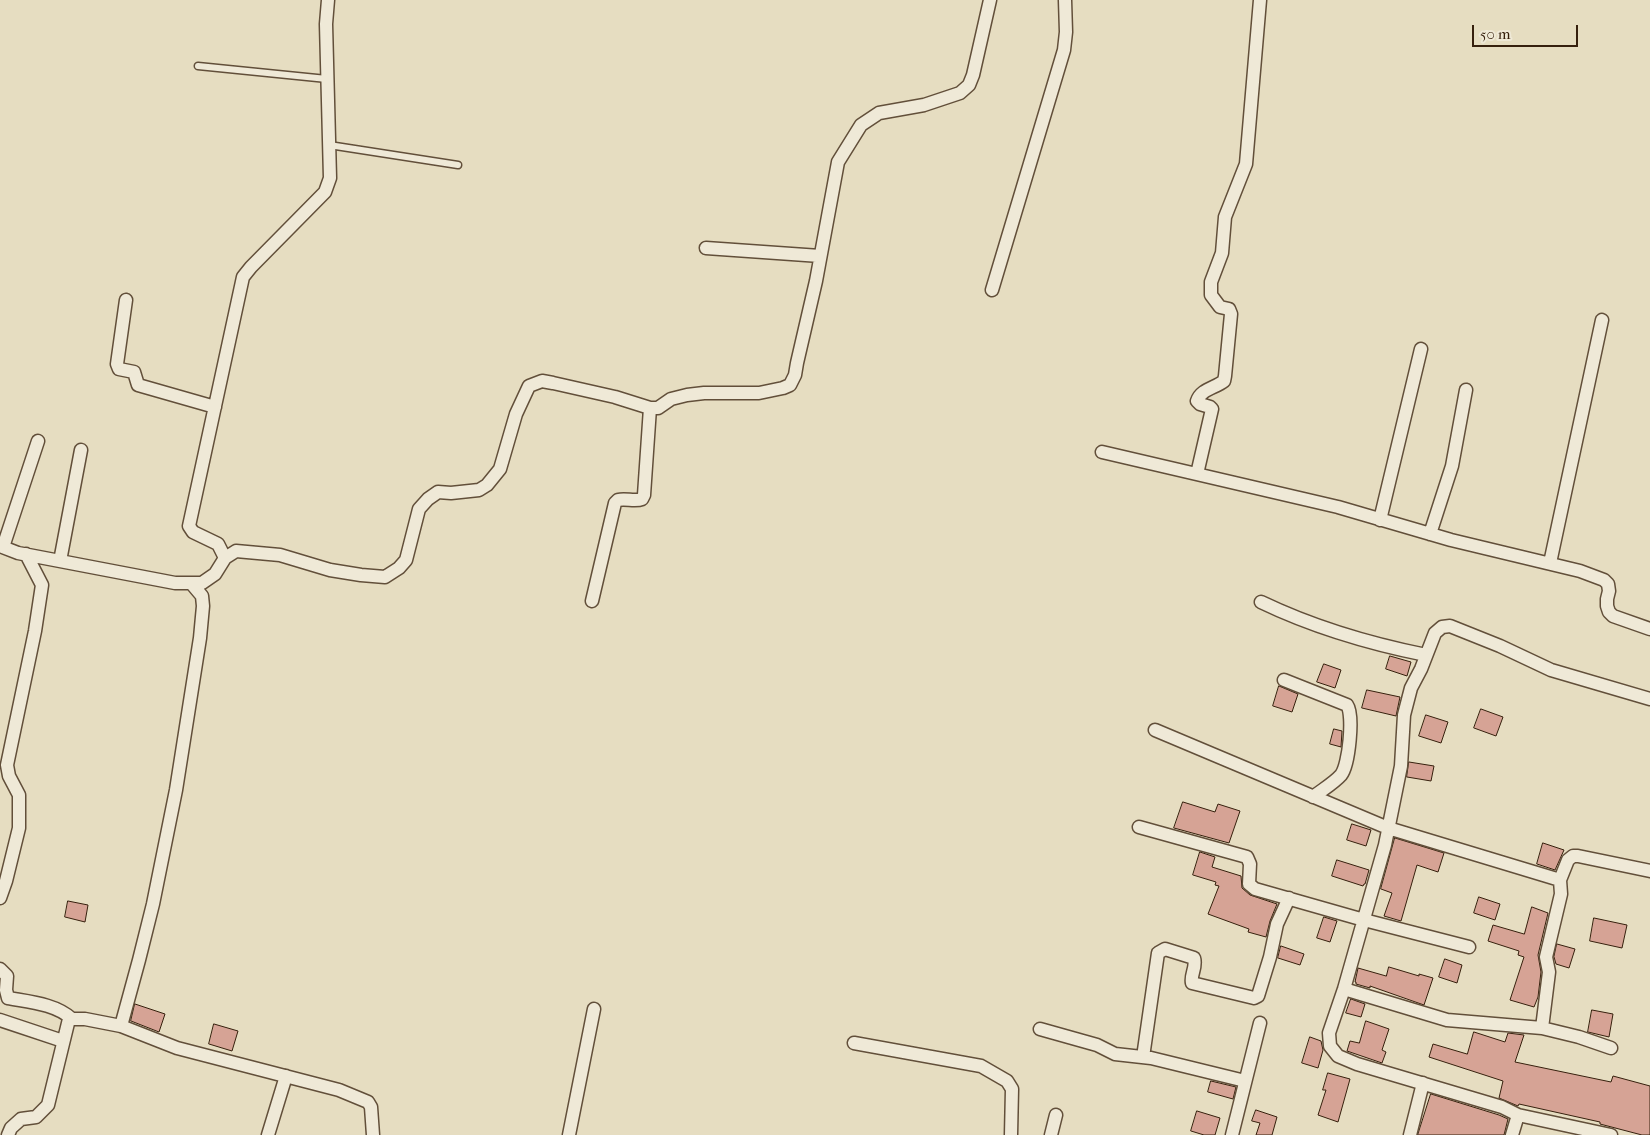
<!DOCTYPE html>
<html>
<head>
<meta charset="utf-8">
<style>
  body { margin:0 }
  #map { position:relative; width:1650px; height:1135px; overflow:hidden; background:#e6ddc1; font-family:"IM FELL French Canon",serif }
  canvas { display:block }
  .scale { position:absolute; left:1472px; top:25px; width:106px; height:22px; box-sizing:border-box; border:2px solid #36200d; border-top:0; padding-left:6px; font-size:15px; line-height:18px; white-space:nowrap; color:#36200d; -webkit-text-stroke:4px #efe9d7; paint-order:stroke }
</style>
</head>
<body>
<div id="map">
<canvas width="1650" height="1135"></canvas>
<div class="scale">50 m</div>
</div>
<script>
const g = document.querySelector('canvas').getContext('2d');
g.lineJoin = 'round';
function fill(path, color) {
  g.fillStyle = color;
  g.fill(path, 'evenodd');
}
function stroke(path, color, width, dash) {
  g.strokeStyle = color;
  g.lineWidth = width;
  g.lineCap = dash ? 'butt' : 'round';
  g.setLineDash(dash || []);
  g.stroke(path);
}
const building = new Path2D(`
  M1390,656L1411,662L1407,676L1386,669Z
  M1324,664L1341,670L1335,688L1317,682Z
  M1279,686L1298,694L1292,712L1273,706Z
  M1367,690L1400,697L1396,716L1362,708Z
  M1481,709L1503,717L1496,736L1474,728Z
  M1426,715L1448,722L1441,743L1419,736Z
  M1334,729L1342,731L1341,747L1330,744Z
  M1409,762L1434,766L1431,781L1407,777Z
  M1183,802L1215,812L1218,804L1240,811L1229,843L1174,828Z
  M1352,824L1371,830L1366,846L1347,840Z
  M1395,838L1444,853L1438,872L1417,865L1401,921L1384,916L1392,893L1381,889Z
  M1543,843L1564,850L1555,870L1537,864Z
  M1200,852L1215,857L1212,867L1241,876L1242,888L1250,895L1277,904L1270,921L1266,937L1248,932L1249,929L1208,914L1219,886L1215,885L1216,882L1193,875Z
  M1337,860L1369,870L1365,884H1364L1363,886L1332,876Z
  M1479,897L1500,904L1495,920L1474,913Z
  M68,901L88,905L85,922L65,917Z
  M1532,907L1548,913L1538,955L1541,972L1538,997L1534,1007L1510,1000L1524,957L1518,955L1519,951L1488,941L1493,925L1524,934Z
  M1324,917L1337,921L1330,942L1317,938Z
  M1594,918L1627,925L1622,948L1590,941Z
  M1557,944L1575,949L1569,968L1556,964L1554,957Z
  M1281,946L1304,954L1300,965L1278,958Z
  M1445,959L1462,965L1457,983L1439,977Z
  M1389,967L1419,976V974L1433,978L1424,1005L1370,986V988L1356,984V982H1355L1358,968L1386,976Z
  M1351,999L1365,1004L1361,1017L1346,1013Z
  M135,1004L165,1014L159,1032L131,1021Z
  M1592,1010L1613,1014L1609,1037L1588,1032Z
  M1366,1021L1389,1029L1382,1050L1386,1052L1382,1063L1347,1051L1350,1041L1359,1043Z
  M214,1024L238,1031L232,1051L209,1044Z
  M1474,1032L1505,1042L1508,1033L1524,1035L1515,1062L1611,1082L1613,1076L1650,1086V1135H1642L1600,1124V1122L1519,1104L1518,1106L1499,1098L1503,1081L1429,1057L1433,1044L1467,1054Z
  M1310,1037L1321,1041L1323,1050L1318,1068L1302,1063Z
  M1328,1073L1350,1079L1338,1122L1318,1115L1326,1090H1323Z
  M1211,1081L1236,1087L1233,1099L1208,1092Z
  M1431,1094L1499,1115L1508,1119L1504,1135H1418Z
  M1256,1110L1277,1117L1272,1135H1256L1260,1123L1252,1121Z
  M1197,1111L1220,1118L1215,1135H1204L1191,1131Z`);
fill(building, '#d6a395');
stroke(building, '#36200d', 1);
const service = new Path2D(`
  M198,66L327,79
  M329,145L458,165`);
const minor = new Path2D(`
  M706,248L820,256
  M992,290L1064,50L1066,32L1065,0
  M126,300L117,364L119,369L134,372L138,385L215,407
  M1102,452L1338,507L1451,540L1580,571L1604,580L1608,584L1609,591L1607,599V606L1609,612L1613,616L1650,629
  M1197,474L1212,409L1210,407L1200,404L1197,401C1201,389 1215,388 1224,381L1225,376L1231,314L1229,309L1220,307L1211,295V282L1222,253L1225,217L1246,164L1260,0
  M1380,520L1421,349
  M1430,534L1452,466L1466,390
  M0,546L18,553L175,583H202L215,574L225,558L236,551L280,555L330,570L361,575L385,577L399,568L406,560L419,509L428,499L438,492L451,493L479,490L487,485L500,469L516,414L529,386L542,381L553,383L615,397L650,408H658L671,399L687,395L704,393H759L783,388L790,385L795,375L797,363L816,281L838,162L861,125L879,113L924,105L960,93L969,85L973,75L990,0
  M3,547L38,441
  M225,558L218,544L193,532L189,526L243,277L251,267L325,192L330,178L326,24L328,0
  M60,561L81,450
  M1550,563L1602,320
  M592,601L615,503L618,500C626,498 635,502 642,499L644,495L650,408
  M1261,602C1311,626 1371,644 1426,655
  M1284,680L1347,705C1354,715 1349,765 1341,775C1334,783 1322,790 1313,797
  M1155,730L1388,828L1560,880
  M1139,827L1247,857L1250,864L1249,884L1255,889L1364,920L1469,947
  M0,898L6,881L19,828V795L9,776L7,765L35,631L42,585L26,554
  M0,969L7,976L6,990L8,998C30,1002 56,1004 72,1019
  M1344,989L1447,1020L1542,1028
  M0,1020L63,1041
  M121,1026L139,960L153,904L176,790L200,638L203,606L202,596L191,583
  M1040,1029L1097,1045L1115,1054L1151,1058L1245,1081
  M854,1043L981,1066L1007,1081L1012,1089L1011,1135
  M1611,1048L1579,1037L1542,1028L1549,972L1546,957L1561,894L1560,880L1568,860L1573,856H1578L1650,871
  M1143,1057L1158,953L1165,949L1194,958C1197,967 1190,975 1192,983L1254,998L1258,996L1270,957L1277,924L1289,898
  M8,1135L11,1128L21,1119L36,1117L48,1105L69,1019H85L121,1026L177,1048L339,1090L368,1102L371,1107L373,1135
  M268,1135L286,1076
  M569,1135L594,1009
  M1051,1135L1056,1115
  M1232,1135L1260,1023
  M1410,1135L1423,1083
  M1512,1135L1518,1115
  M1611,1135L1518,1115L1502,1107L1357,1064L1338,1056L1330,1046L1329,1033L1344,989L1385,845L1401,766L1404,715L1411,688L1421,669L1435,633L1442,627L1450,626L1500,646L1551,670L1650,699`);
stroke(service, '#624f3a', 9);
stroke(minor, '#624f3a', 15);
stroke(service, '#efe9d7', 6);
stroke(minor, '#efe9d7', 12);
</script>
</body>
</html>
